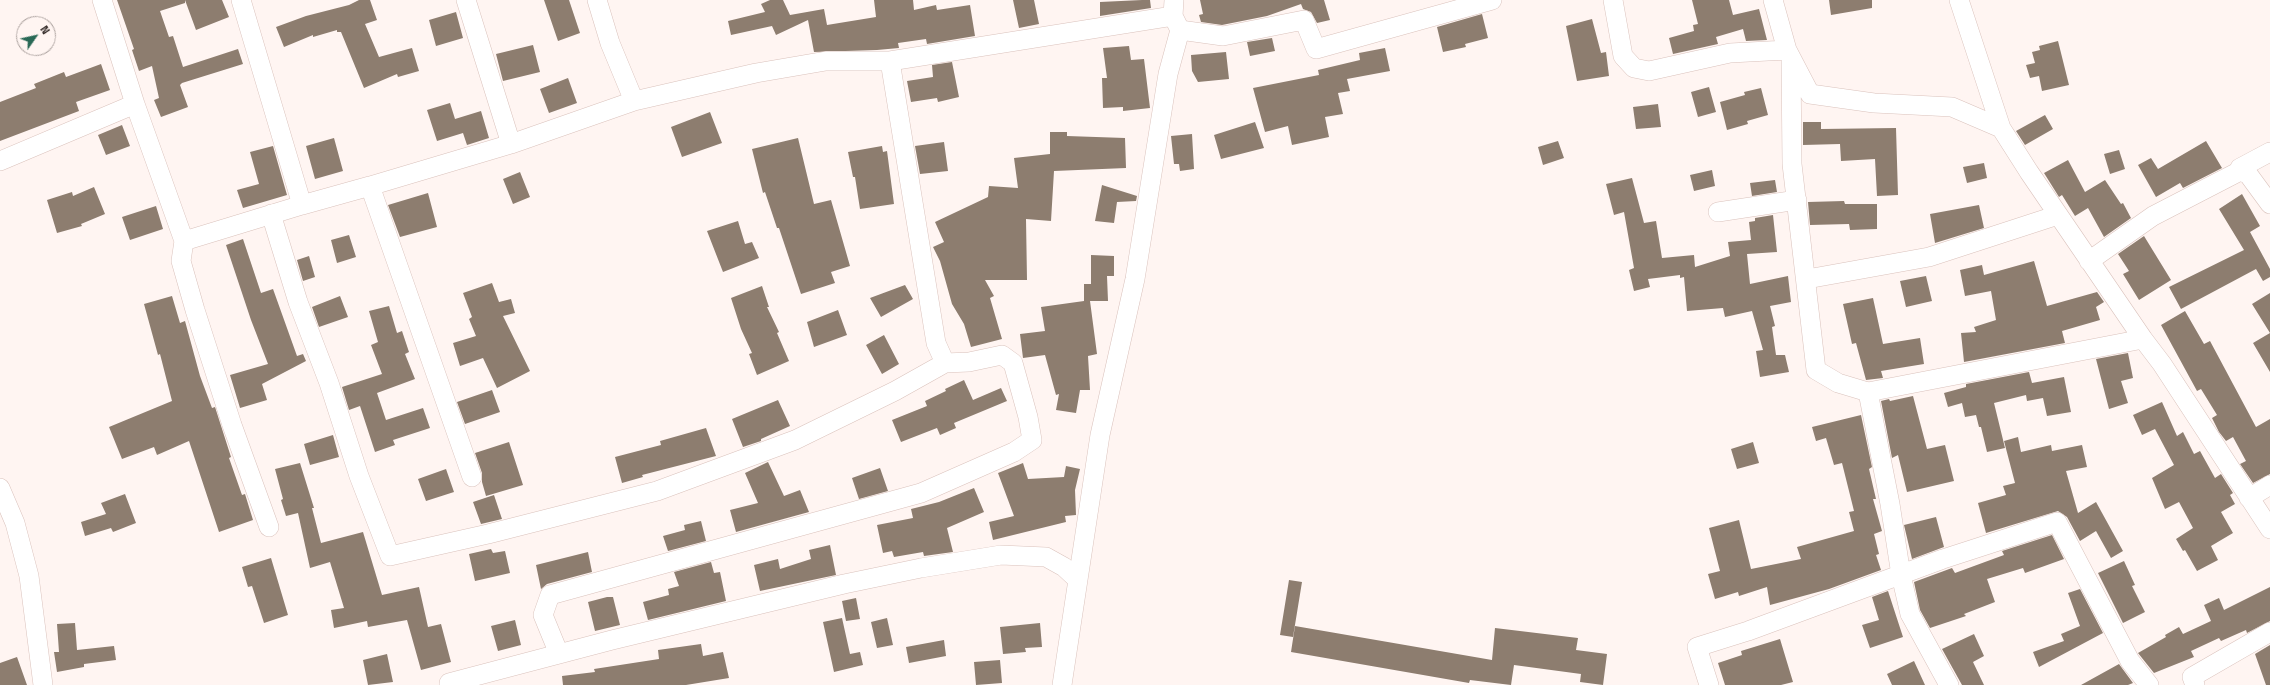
<!DOCTYPE html>
<html>
<head>
<meta charset="utf-8">
<style>
  body { margin:0 }
  #map { position:relative; width:2270px; height:685px; overflow:hidden; background:#fff5f2; font-family:"Titillium Web",sans-serif }
  canvas { display:block }
  .north { position:absolute; left:16px; top:16px; width:40px; height:40px; box-sizing:border-box; background:#fff5f2; border:1px solid #ada3a0; border-radius:50%; rotate:56deg; font-size:11px; font-weight:700; line-height:16px; text-align:center; color:#312826 }
  .north::after { content:''; display:block; margin:auto; width:14px; height:18px; background:#296956; clip-path:polygon(50% 0,100% 100%,50% 72%,0 100%) }
</style>
</head>
<body>
<div id="map">
<canvas width="2270" height="685"></canvas>
<div class="north">N</div>
</div>
<script>
const g = document.querySelector('canvas').getContext('2d');
g.lineJoin = 'round';
function fill(path, color) {
  g.fillStyle = color;
  g.fill(path, 'evenodd');
}
function stroke(path, color, width, dash) {
  g.strokeStyle = color;
  g.lineWidth = width;
  g.lineCap = dash ? 'butt' : 'round';
  g.setLineDash(dash || []);
  g.stroke(path);
}
fill(new Path2D(`
  M117,0H222L229,17L196,30L185,0V3L160,11L169,37L173,36L183,67L238,49L243,64L182,83L180,85L188,107L161,117L154,100L159,98L152,66L139,71L132,50L134,49Z
  M359,0H370L377,20L365,24L379,57L412,48L419,71L398,77L397,74L364,88L341,32H337V30L313,37V35L284,47L276,27L306,16L349,5Z
  M544,0H569L580,33L558,41Z
  M770,0H783L790,15L824,9L827,25L876,17L874,0H913L914,10L936,5L937,10L970,5L975,36L927,44L926,39L898,43L899,48L877,50L814,52L808,20L776,35L772,26L731,35L728,21L765,12L761,4Z
  M1013,0H1034L1039,24L1019,28Z
  M1142,0H1150L1151,8L1100,16V2Z
  M1200,0H1324L1330,20L1317,23L1311,12L1303,9L1301,4L1267,16L1222,25L1201,22L1199,15L1203,14Z
  M1692,0H1729L1733,15L1759,9L1767,40L1746,41L1743,29L1716,37L1718,44L1673,54L1669,38L1694,31L1693,25L1698,24Z
  M1829,0H1872V8L1831,15Z
  M456,12L463,38L436,46L429,20Z
  M1482,14L1488,38L1465,44L1466,47L1443,52L1437,27Z
  M1592,19L1601,53L1606,52L1609,76L1577,81L1566,26Z
  M1272,38L1275,51L1250,56L1247,42Z
  M2058,41L2069,85L2042,91L2039,76L2030,78L2026,65L2035,63L2032,52L2040,50L2039,46Z
  M533,45L540,72L503,81L496,54Z
  M1129,46L1131,60L1144,59L1150,108L1123,111V107L1103,108L1102,78H1107L1103,48Z
  M1385,48L1390,71L1347,79L1350,91L1338,93L1343,114L1325,117L1329,137L1292,145L1288,126L1265,132L1253,88L1319,75L1318,70L1360,60L1359,53Z
  M1226,52L1229,79L1198,82L1192,71L1191,55Z
  M952,62L959,97L938,102L937,98L911,102L907,81L933,77L932,65Z
  M101,64L110,90L76,102L79,111L0,141V102L36,88L34,84L64,72L66,77Z
  M568,78L577,103L549,113L540,89Z
  M1709,87L1716,112L1698,117L1691,92Z
  M1761,88L1768,115L1747,121L1748,124L1727,130L1720,102L1745,95L1744,92Z
  M450,103L455,119L481,111L489,138L467,145L463,133L437,141L427,110Z
  M1658,104L1661,127L1636,129L1633,107Z
  M710,112L722,143L682,157L671,127Z
  M2045,115L2053,129L2025,145L2016,131Z
  M1255,122L1264,148L1221,159L1214,135Z
  M1803,122H1821V129L1896,128L1898,195L1877,196L1875,159L1841,161L1840,144L1803,145Z
  M122,125L130,146L106,155L98,135Z
  M1050,132H1067V136L1125,138L1126,168L1054,171L1051,221L1026,219L1027,280H985L994,296L990,298L1002,339L971,347L964,324L952,304L940,261L933,247L944,242L935,222L988,197L989,186L1018,188L1014,158L1050,154Z
  M1192,134L1194,169L1180,171L1179,164H1174L1171,136Z
  M334,138L343,171L315,179L306,146Z
  M798,138L814,204L831,200L850,266L831,272L835,283L801,294L779,228H777L765,192L763,193L752,149Z
  M1558,141L1564,158L1543,165L1538,147Z
  M2206,141L2222,168L2183,188L2180,183L2156,197L2138,165L2151,158L2158,169Z
  M944,142L948,171L920,174L915,146Z
  M273,146L287,195L243,208L237,190L259,184L250,152Z
  M882,146L883,152L887,151L894,204L860,209L855,177H853L848,152Z
  M2119,150L2125,169L2110,174L2104,154Z
  M2068,160L2085,192L2105,180L2121,204L2123,203L2131,218L2104,237L2088,208L2075,216L2062,195L2059,197L2044,173Z
  M1984,163L1987,178L1967,183L1963,167Z
  M1712,170L1715,186L1694,191L1690,175Z
  M520,172L530,197L513,204L503,179Z
  M1632,178L1644,223L1656,221L1662,258L1694,255L1695,267L1730,256L1728,242L1751,240L1749,222L1755,221V218L1773,215L1777,252L1747,254L1750,284L1788,276L1791,302L1770,306L1775,326L1772,327L1776,355H1785L1789,372L1760,377L1756,351L1763,350L1752,311L1725,317L1723,308L1687,311L1684,277L1680,278V275L1648,279L1650,287L1634,291L1629,270L1634,268L1624,212L1614,215L1606,184Z
  M1775,180L1777,192L1752,196L1750,183Z
  M1102,185L1137,196L1136,201L1117,202L1114,223L1095,221Z
  M94,187L105,214L81,224L82,226L57,233L47,200L72,192L73,196Z
  M428,193L437,227L400,237L388,205Z
  M2242,194L2260,226L2250,232L2270,269V277L2263,281L2256,269L2181,309L2169,287L2244,250L2219,209Z
  M1844,201L1845,204H1877V229L1850,230L1849,224L1810,225L1808,202Z
  M1979,205L1984,228L1935,243L1930,214Z
  M156,206L163,229L130,240L122,217Z
  M738,221L745,244L752,242L759,258L723,272L707,231Z
  M349,235L356,257L337,263L331,240Z
  M2144,236L2171,280L2139,300L2123,274L2129,271L2118,254Z
  M243,239L261,293L273,289L297,356L303,354L306,361L262,384L267,400L240,408L230,375L268,364L251,320L226,245Z
  M1091,255L1114,256V276H1107L1108,301H1090L1097,354L1088,356L1090,390H1080L1076,413L1056,410L1059,394L1056,395L1045,355L1023,358L1020,334L1045,331L1041,307L1084,301V284H1091Z
  M309,256L315,277L303,281L297,260Z
  M2034,261L2047,306L2097,292L2104,302L2096,307L2100,320L2062,331L2065,343L1964,362L1961,333L1976,332L1974,327L1996,320L1991,291L1965,296L1960,270L1982,265L1984,275Z
  M1926,276L1932,301L1906,307L1900,281Z
  M492,283L499,302L511,299L515,313L503,316L530,371L497,388L483,358L460,366L453,343L476,336L469,319L472,317L463,293Z
  M905,285L913,299L881,317L870,298Z
  M762,286L769,307H767L779,332L777,333L789,361L757,375L749,354L752,353L741,329L731,298Z
  M2270,293V333L2252,304Z
  M172,296L180,323L185,321L200,376L212,408L215,407L231,457L229,458L242,495L245,494L253,520L219,532L189,441L157,455L154,447L122,459L109,427L172,401L160,354L158,355L144,304Z
  M340,296L348,317L319,327L312,307Z
  M1873,298L1883,344L1920,338L1924,364L1881,371L1883,378L1866,380L1856,343L1852,344L1843,304Z
  M389,306L397,333L402,331L409,352L405,354L415,379L377,393L386,420L423,408L430,428L393,440L395,445L375,452L360,406L349,410L342,387L382,374L371,345L378,342L369,311Z
  M838,310L847,335L814,347L807,322Z
  M2185,311L2204,344L2210,341L2256,427L2270,419V474L2253,483L2240,464L2246,461L2233,437L2226,441L2219,432L2212,418L2217,415L2201,389L2197,391L2161,325Z
  M2270,333V372L2253,343Z
  M884,335L899,364L882,374L866,345Z
  M2128,353L2133,378L2121,381L2128,403L2109,409L2096,359Z
  M2029,372L2032,383L2064,377L2071,412L2047,416L2043,398L2027,401L2026,395L1994,403L2005,448L1987,452L1981,427H1979L1976,415L1965,417L1962,403L1948,407L1944,393L1966,387V384Z
  M964,380L973,400L1001,388L1007,401L954,423L956,428L940,435L937,428L901,442L892,420L927,406L925,401L946,391L945,389Z
  M492,390L500,412L465,424L457,402Z
  M1913,396L1927,449L1945,445L1954,481L1907,492L1898,455L1892,458L1881,401L1889,399L1890,401Z
  M778,400L790,426L761,439V441L743,447L732,419Z
  M2162,402L2177,436L2183,432L2194,454L2200,451L2215,478L2221,474L2233,493L2230,495L2235,504L2221,512L2233,533L2211,546L2218,560L2197,571L2185,550L2183,551L2176,539L2193,528L2179,502L2165,509L2152,478L2174,465L2155,429L2142,435L2133,415Z
  M1861,415L1872,467L1869,469L1876,499H1873L1882,531L1874,534L1879,554L1876,555L1881,570L1829,589L1770,605L1767,587L1739,596L1738,592L1715,599L1708,574L1720,571L1709,528L1739,520L1751,569L1801,559L1797,547L1854,531L1849,512L1854,511L1842,463L1834,465L1826,438L1816,441L1812,427Z
  M706,428L716,456L642,475L643,477L622,483L615,457L661,445L660,441Z
  M333,435L339,457L310,465L304,444Z
  M2018,437L2021,452L2051,445L2052,451L2082,445L2087,467L2066,471L2078,513L2096,502L2123,551L2111,558L2096,531L2080,541L2067,517L2058,511L1986,533L1978,503L2006,495L2003,486L2015,483L2004,441Z
  M509,442L523,485L486,496L482,482V473L475,453Z
  M1753,442L1759,463L1737,469L1731,449Z
  M768,462L784,496L800,490L809,512L736,532L730,510L758,503L745,473Z
  M300,463L314,508H312L321,543L363,532L382,595L419,587L428,627L441,624L451,662L421,670L407,620L368,627L367,621L334,628L331,610L344,608L330,562L310,568L298,513L286,516L281,500L283,499L275,469Z
  M1023,463L1028,479L1064,477L1066,466L1080,469L1075,490L1076,515L1065,516L1066,522L993,540L989,522L1014,516L998,473Z
  M880,468L888,491L859,499L852,478Z
  M446,469L454,492L426,501L418,479Z
  M974,488L984,512L947,528L953,552L924,556L923,552L894,557L892,551L883,553L877,525L913,518L911,509L939,502Z
  M125,494L136,523L113,532L111,528L85,536L81,522L106,514L101,503Z
  M494,495L502,519L481,524L473,502Z
  M1936,517L1944,547L1912,559L1904,525Z
  M701,521L706,541L668,551L663,536L685,530L684,525Z
  M2052,535L2064,559L2025,573L2023,568L1987,579L1995,602L1964,614L1966,616L1930,628L1920,610L1914,582L1952,568L1955,573L2004,555L2002,551Z
  M830,545L836,575L760,591L754,565L778,559L780,569L811,559L809,550Z
  M491,549L493,553L505,551L510,573L475,581L469,554Z
  M588,552L592,572L547,584L541,589L536,565Z
  M271,558L288,615L264,623L252,586L248,587L242,567Z
  M2124,561L2135,585L2132,586L2145,612L2123,623L2098,573Z
  M711,562L714,573L720,572L726,601L648,620L643,602L669,595L668,589L679,586L674,572Z
  M1289,580L1302,582L1293,637L1280,635Z
  M2270,587V621L2247,633L2246,630L2221,641L2219,638L2191,651L2194,657L2154,673L2138,653L2166,637L2165,635L2179,627L2183,634L2211,621L2204,605L2219,598L2224,610Z
  M2080,589L2103,633L2039,667L2033,652L2064,641L2061,634L2080,626L2068,593Z
  M1888,591L1903,637L1870,648L1862,625L1879,620L1872,597Z
  M607,597H613L620,625L595,631L588,602Z
  M856,598L860,619L846,621L842,601Z
  M842,618L850,654L860,652L863,665L834,672L823,622Z
  M887,618L893,645L877,648L871,622Z
  M515,620L521,645L498,651L491,626Z
  M75,623L77,650L114,646L116,660L84,664V667L57,672L54,652H59L57,624Z
  M1040,623L1042,647L1025,648L1026,652L1003,654L1000,627Z
  M1295,626L1492,660L1495,628L1578,638L1576,650L1607,654L1603,685L1580,682L1581,674L1514,665L1511,685L1470,680L1469,683L1291,652Z
  M1974,634L1984,656L1973,662L1984,685H1962L1942,649Z
  M1780,639L1793,682L1781,685H1725L1718,663L1742,655L1741,651Z
  M944,640L946,656L909,663L906,647Z
  M701,644L703,656L723,652L729,678L686,685H563L562,676L595,672L594,669L659,659L658,650Z
  M2270,645V685H2266L2255,654Z
  M387,654L393,682L368,685L363,660Z
  M17,657L27,685H0V663Z
  M1000,660L1002,683L976,685L974,662Z
  M1914,661L1925,685H1892L1887,674Z
  M2119,664L2133,683L2128,685H2081Z`), '#8d7d6f');
const minor = new Path2D(`
  M241,0L302,205L184,241L181,261L195,310L232,425L269,527
  M466,0L511,144
  M1613,0L1623,56L1634,68L1649,71L1730,53L1787,50
  M1773,0L1787,50L1810,94L1874,103L1952,107L2001,128L2029,172L2143,339L2162,364L2270,529
  M1959,0L2001,128
  M1180,30L1223,36L1304,20L1316,49L1492,0
  M890,61L1173,16
  M1791,61L1792,164L1816,370L1838,383L1868,392L1890,504L1901,575L1910,614L1949,685
  M135,104L184,241
  M0,161L135,104L102,0
  M2240,171V168L2270,152
  M302,205L370,186
  M1718,212L1797,200
  M271,214L298,302L329,383L359,476L390,556L488,534L657,491L795,440L895,391L945,363
  M2089,261L2153,216L2240,171L2248,174L2270,204
  M1807,279L1929,257L2058,215
  M1868,392L2143,339
  M472,477L370,186L511,144L634,101L610,43L597,0
  M0,488L15,523L29,576L43,685
  M2249,498L2270,485
  M559,654L543,615L550,595L921,493L1014,452L1032,440L1028,417L1013,363L1002,355L969,362L945,363L936,343L890,61H826L756,73L634,101
  M449,685V683L612,640L844,584L921,568L1001,555L1046,557L1064,567L1078,580
  M1062,685L1100,435L1135,279L1168,74L1180,30L1173,16L1174,0
  M1709,685L1697,647L1748,631L1943,559L2057,522L2130,661L2149,685
  M2195,685L2192,677L2270,632`);
stroke(minor, '#dac2bc', 20);
stroke(minor, '#fff', 19);
</script>
</body>
</html>
